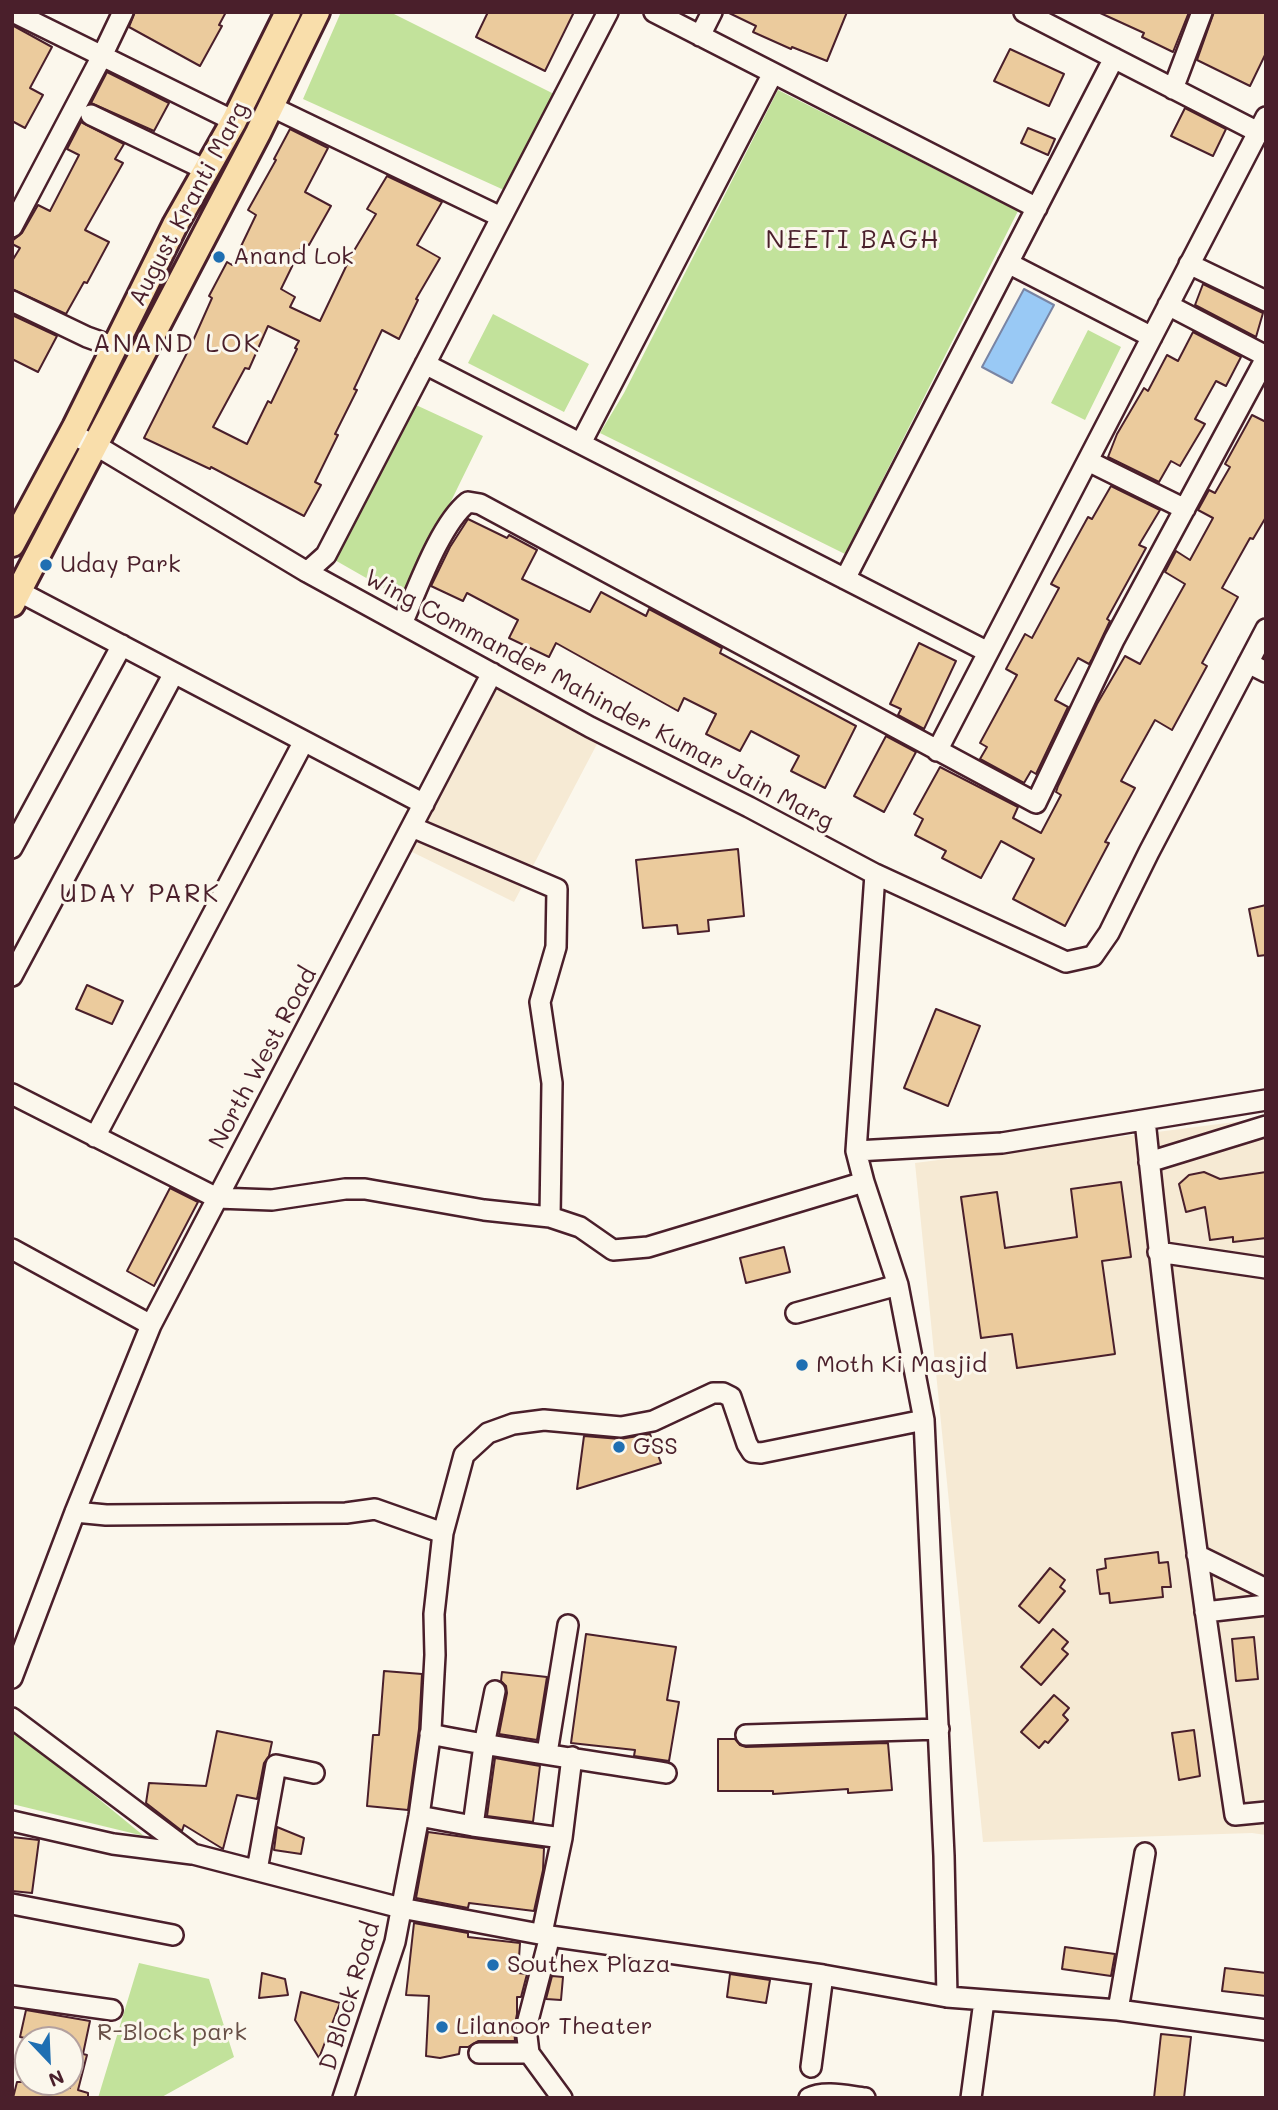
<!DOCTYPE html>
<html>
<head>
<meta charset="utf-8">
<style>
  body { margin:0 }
  #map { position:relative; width:1278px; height:2110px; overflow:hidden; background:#fbf7ec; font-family:Mali,sans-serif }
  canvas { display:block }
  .frame { position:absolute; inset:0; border:14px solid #4a1f2b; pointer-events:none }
  .north { position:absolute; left:14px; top:2026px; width:70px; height:70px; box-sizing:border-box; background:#fbf7ec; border:2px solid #b4a19f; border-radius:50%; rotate:157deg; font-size:19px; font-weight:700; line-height:28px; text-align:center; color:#4a1f2b }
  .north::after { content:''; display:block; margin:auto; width:24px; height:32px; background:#1f6fb2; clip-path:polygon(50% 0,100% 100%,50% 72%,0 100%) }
</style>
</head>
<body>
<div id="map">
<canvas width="1278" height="2110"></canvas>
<div class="frame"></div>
<div class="north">N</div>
</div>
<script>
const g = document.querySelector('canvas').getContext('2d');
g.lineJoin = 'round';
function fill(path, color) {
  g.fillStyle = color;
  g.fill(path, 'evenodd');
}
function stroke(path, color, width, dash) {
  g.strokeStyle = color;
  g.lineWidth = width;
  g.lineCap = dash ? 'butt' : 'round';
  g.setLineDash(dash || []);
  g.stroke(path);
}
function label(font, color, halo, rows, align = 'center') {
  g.font = font + ' Mali,sans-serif';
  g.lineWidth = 6;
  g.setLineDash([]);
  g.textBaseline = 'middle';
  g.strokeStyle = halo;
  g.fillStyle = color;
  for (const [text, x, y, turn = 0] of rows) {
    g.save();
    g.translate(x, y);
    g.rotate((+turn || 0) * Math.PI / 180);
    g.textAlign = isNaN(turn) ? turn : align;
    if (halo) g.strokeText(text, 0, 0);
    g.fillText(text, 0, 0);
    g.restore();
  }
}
fill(new Path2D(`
  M495,687L597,744L514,902L408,850Z
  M1266,1118V1835L1252,1833L983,1842L915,1163Z`), '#f6ead4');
fill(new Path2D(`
  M341,12H390L554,94L504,190L303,99Z
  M778,90L1018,211L845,554L600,433L624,393Z
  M493,314L589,364L564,412L468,363Z
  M1088,330L1121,347L1085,420L1051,403Z
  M416,405L483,436L403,599L333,559Z
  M12,1728L144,1836L12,1804Z
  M139,1963L209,1979L234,2057L160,2098H98Z`), '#c2e29b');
const water = new Path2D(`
  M1024,289L1054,305L1012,383L982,367Z`);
fill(water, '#99c9f5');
stroke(water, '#7985a4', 2);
const building = new Path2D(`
  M135,12H226L219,25L222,26L200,66L129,27Z
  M488,12H574L545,71L476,37Z
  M727,12H847L827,61L792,47L791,49L753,32L756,26Z
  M1098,12H1189L1173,52L1142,37L1144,33Z
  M1214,12H1266V53L1250,86L1197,60Z
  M12,25L52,47L30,88L43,95L25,128L12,121Z
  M1010,49L1064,74L1049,106L994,81Z
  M107,72L169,103L154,131L91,103Z
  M1185,108L1226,129L1213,156L1171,136Z
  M81,122L124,144L115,159L123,163L85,230L109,242L87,283L84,282L66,314L12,289V261L20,248L12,244V241L22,233L38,205L50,211L79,155L67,149Z
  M1028,128L1055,139L1048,155L1021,143Z
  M290,129L328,148L305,192L331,206L309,245L304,242L281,289L295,297L290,307L320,321L352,254L376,214L367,209L387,176L442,202L417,245L440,258L416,299L418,300L399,339L382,330L354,389L357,390L335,434L338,435L315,482L321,485L304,516L211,467L210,469L144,438L192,343L212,298L209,296L227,262L232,265L256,215L248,210L276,160L274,159ZM268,326L299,341L295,348L297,349L271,403L268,401L247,444L213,427L245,368L249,369Z
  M1203,284L1263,313L1256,337L1195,305Z
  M12,315L57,336L38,372L12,359Z
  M1193,332L1241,357L1226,386L1216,381L1195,419L1205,424L1180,466L1171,461L1159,482L1108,457L1117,434L1144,388L1148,391L1167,355L1178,361Z
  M1252,415L1266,422V517L1253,539L1250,538L1222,588L1238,597L1202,663L1207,666L1172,730L1155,720L1121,781L1135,788L1105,842L1109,843L1065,926L1013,899L1034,859L1001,841L981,878L942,858L946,851L915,835L923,819L914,814L940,767L1018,807L1013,818L1041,833L1061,795L1056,792L1058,786L1097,704L1125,656L1140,664L1185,584L1165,572L1176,551L1190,560L1213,518L1198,510L1209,490L1215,493L1230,467L1225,464Z
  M1111,486L1160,510L1139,545L1146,548L1107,619L1110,621L1092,659L1089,664L1078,658L1055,700L1068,707L1036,774L1031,771L1024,783L980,759L987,747L980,743L1017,675L1006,669L1025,634L1032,638L1059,588L1051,584L1088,517L1092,519Z
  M468,519L507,538L509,535L537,550L522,579L590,612L601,592L646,616L649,609L722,648L720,653L856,726L825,788L791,771L799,756L751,731L740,751L706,734L716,714L684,698L678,711L556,643L549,657L509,638L518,620L467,593L463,601L431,586L450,547Z
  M919,643L956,661L924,729L898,715L901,709L890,704Z
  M886,736L916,752L884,812L854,796Z
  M738,849L744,916L708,920L709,931L678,934L677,925L643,928L636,860Z
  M1266,905V955L1258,956L1249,909Z
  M87,985L123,1001L112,1024L76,1009Z
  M936,1009L980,1026L948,1106L904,1088Z
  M1204,1172L1220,1179L1266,1172V1238L1233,1242V1237L1210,1240L1205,1207L1186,1212L1179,1184L1189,1175Z
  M1121,1182L1131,1257L1102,1261L1115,1354L1017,1368L1012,1334L981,1338L961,1197L997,1192L1005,1248L1077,1237L1071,1189Z
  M170,1188L198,1202L154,1286L127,1271Z
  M784,1247L790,1272L746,1283L740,1258Z
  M650,1434L661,1463L577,1489L584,1436L620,1439Z
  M1158,1552L1159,1563L1168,1562L1171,1587H1162L1163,1597L1110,1603L1109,1593L1100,1594L1097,1570L1106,1568L1105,1559Z
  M1050,1568L1065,1580L1060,1587L1065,1591L1039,1623L1019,1606Z
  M1053,1629L1068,1642L1062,1649L1068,1654L1041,1685L1021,1667Z
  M586,1634L676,1647L667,1700L679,1702L669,1761L634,1756L635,1750L571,1743Z
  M1254,1637L1258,1679L1236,1681L1232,1639Z
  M384,1671L422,1674L419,1729L408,1810L367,1806L373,1735H379Z
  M502,1672L547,1677L537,1740L499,1734L507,1693L506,1686L501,1681Z
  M1054,1695L1069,1708L1063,1715L1068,1720L1048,1743L1045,1741L1039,1748L1021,1732Z
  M1194,1730L1200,1776L1179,1780L1172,1733Z
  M217,1731L272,1742L269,1756L264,1763L257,1799L237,1795L223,1849L184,1825L182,1831L146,1803L149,1783L206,1786Z
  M718,1739H735L740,1745L746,1747L888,1743L892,1790L848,1793V1789L773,1794V1791H718Z
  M495,1758L540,1766L533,1822L487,1816Z
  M277,1827L304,1838L301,1854L274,1850Z
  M428,1832L544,1848L543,1870L534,1911L469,1903L468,1908L416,1898Z
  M12,1837L39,1840L32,1893L12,1891Z
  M414,1923L468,1933V1937L520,1943L518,1973L527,1974L521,1997H517V2014L514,2029L515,2041H478L468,2047H460L459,2054L440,2058L426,2056L429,1996L406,1995Z
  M1065,1947L1115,1954L1111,1976L1062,1969Z
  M1225,1968L1266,1973V1996L1222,1991Z
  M262,1973L285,1979L288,1995L259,1998Z
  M730,1974L770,1980L766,2003L727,1997Z
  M552,1976L563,1977L561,2000L546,1999Z
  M301,1992L340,2003L319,2058L295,2020Z
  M26,2010L90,2021L83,2054L87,2055L78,2090L88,2093V2098H13L17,2082H47L70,2088V2040H34L20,2037Z
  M1161,2034L1191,2037L1184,2098H1154Z`);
fill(building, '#ebcb9d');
stroke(building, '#4a1f2b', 2);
const minor = new Path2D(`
  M13,12L234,121
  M654,12L1037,208
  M1024,12L1258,132
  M700,36L712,12
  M1173,89L1202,12
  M270,106L501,217
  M91,115L206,170
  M12,227L102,56L123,12
  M1008,263L1152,337
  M1189,264L1266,301
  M12,301L87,337L115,347
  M1168,305L1266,356
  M425,364L988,652
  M71,434L97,446L307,572L590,727L749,807L875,874L1066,962L1093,956L1109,933L1149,852L1266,629
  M581,443L773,73
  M1088,461L1185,509
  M307,572L326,555L608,12
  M845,579L1114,58
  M18,591L424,804
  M402,624C417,590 440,524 468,502L480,504L1036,803L1114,640L1266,358
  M1248,663L1266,672
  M937,751L1266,117
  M412,827L557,889L556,947L540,1002L552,1083L550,1217
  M12,848L122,645
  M875,874L856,1151L864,1182L898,1285L924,1420L944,1856L947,1997
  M12,976L174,673
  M12,1094L217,1198L272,1200L345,1189H365L484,1210L550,1217L580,1227L613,1250L648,1247L864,1182
  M1145,1120C1169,1353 1200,1584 1235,1815L1266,1812
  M95,1137L304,741
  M856,1151L1002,1143L1266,1100
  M1149,1162L1266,1126
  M12,1249L151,1325
  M1158,1252L1266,1268
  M796,1313L898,1285
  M75,1512L106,1515L346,1513L375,1509L443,1533
  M1197,1555L1266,1589
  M1205,1612L1266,1605
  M12,1678L75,1512L151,1325L492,673
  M12,1718L193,1854L401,1908L550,1936L823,1975L947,1997L1118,2010L1266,2030
  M430,1734C508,1750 587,1760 666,1773
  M746,1735L939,1729
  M547,1753L568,1625
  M419,1816L473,1826L562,1838
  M12,1821L113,1844L192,1854
  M473,1826L484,1745L495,1691
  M257,1870L276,1765L314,1773
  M12,1904L173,1935
  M542,1933L562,1838L572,1757
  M550,1936L526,2028L529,2053L562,2098
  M12,1996L112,2010
  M1118,2010L1145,1853
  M479,2053H529
  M811,2067L823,1975
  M343,2098L395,1942L419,1816L431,1730L435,1655L434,1614L443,1533L464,1455L488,1433L513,1424L544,1420L621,1427L653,1421L713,1393H723L731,1397L747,1444L752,1452L761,1453L924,1420
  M809,2098C824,2090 848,2096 865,2098
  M971,2098L984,2001`);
const major = new Path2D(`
  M12,544L75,427L175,225L234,121L288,12
  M12,604L258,133L317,12`);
stroke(minor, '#4a1f2b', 24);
stroke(major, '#4a1f2b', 30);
stroke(minor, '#fbf7ec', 19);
stroke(major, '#f9deab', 24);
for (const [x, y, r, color] of [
  [219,257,7,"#1f6fb2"],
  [46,565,7,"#1f6fb2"],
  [802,1365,7,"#1f6fb2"],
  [619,1447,7,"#1f6fb2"],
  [493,1965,7,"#1f6fb2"],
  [442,2027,7,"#1f6fb2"]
]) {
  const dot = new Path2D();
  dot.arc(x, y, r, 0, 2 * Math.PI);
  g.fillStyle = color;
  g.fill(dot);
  stroke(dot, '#fbf7ec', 2.5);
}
label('24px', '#4a1f2b', '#fbf7ec', [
  ["August Kranti Marg",189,204,-62],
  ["Wing Commander Mahinder Kumar Jain Marg",599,700,28],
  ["North West Road",263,1058,-62],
  ["D Block Road",350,1996,-73]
]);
label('24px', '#4a1f2b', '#fbf7ec', [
  ["Anand Lok",233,257],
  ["Uday Park",60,565],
  ["Moth Ki Masjid",816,1365],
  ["GSS",633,1447],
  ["Southex Plaza",507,1965],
  ["Lilanoor Theater",456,2027]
], 'left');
label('24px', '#685047', '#fbf7ec', [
  ["R-Block park",172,2033]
]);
g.letterSpacing = '2px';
label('26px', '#4a1f2b', '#fbf7ec', [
  ["NEETI BAGH",853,240],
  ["ANAND LOK",177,344],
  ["UDAY PARK",140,894]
]);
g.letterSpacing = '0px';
</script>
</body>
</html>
